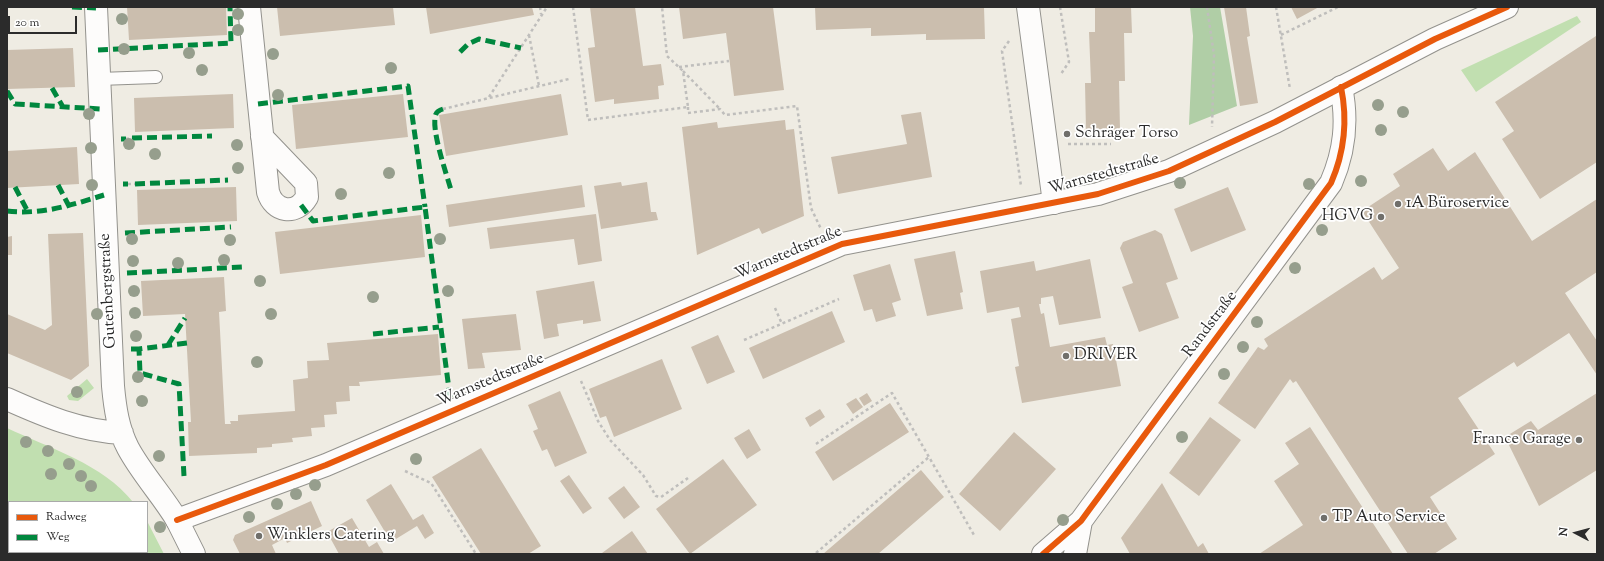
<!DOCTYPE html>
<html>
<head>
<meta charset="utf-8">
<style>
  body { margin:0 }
  #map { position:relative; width:1604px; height:561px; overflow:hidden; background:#efece3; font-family:"Sorts Mill Goudy",serif }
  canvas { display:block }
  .frame { position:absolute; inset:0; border:8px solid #2b2b2b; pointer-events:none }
  .legend { position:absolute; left:8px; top:501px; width:140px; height:52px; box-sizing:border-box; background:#fff; border:1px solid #aaa; margin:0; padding:5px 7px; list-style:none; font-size:12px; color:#2b2b2b }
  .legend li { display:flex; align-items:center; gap:8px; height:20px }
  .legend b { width:20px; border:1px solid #aaa }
  .north { position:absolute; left:1556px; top:513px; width:40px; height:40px; -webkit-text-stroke:3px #fff; paint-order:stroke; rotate:276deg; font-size:11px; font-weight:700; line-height:16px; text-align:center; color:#2b2b2b }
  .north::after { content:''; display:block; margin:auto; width:14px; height:18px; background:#2b2b2b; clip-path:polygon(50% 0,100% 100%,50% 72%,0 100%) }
  .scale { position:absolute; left:8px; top:16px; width:69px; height:18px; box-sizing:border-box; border:2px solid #2b2b2b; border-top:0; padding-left:5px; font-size:12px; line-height:14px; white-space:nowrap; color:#2b2b2b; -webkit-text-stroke:3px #fff; paint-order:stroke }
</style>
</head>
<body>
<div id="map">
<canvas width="1604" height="561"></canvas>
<div class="frame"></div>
<ul class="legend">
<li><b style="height:5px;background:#e8590c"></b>Radweg</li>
<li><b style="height:5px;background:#00873e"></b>Weg</li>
</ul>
<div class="north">N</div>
<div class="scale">20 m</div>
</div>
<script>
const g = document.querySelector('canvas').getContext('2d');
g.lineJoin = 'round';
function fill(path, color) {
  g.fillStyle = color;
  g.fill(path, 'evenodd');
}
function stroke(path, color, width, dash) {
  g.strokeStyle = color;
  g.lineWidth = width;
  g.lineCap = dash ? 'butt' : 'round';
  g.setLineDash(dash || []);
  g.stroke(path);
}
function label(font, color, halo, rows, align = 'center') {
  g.font = font + ' "Sorts Mill Goudy",serif';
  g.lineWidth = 3.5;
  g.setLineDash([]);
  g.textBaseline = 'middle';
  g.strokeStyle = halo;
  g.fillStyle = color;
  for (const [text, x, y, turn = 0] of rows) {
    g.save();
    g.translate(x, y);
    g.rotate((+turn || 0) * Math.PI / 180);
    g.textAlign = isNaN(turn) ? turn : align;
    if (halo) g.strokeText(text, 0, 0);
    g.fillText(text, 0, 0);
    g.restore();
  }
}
fill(new Path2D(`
  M1577,16L1581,22L1476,92L1461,70Z
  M87,379L94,388L78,401L69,400L67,396Z
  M7,428C49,448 103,464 133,502H9V552H147V521L164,554H7Z`), '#c1dfb0');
fill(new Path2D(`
  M1190,7H1220L1237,106L1189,125L1193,36Z`), '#b0cea6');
fill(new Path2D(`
  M127,7H226L227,35L129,40Z
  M277,7H393L395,25L280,36Z
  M426,7H532L534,15L430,34Z
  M590,7H635L643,66L661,64L664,85L658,86L659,99L614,104V99L595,102L588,48L595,47Z
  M679,7H773L784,90L734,96L726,33L683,39Z
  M815,7H984L985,39L926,40V34L871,36V28L816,30Z
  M1095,7H1131L1132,33H1124L1125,81H1119L1120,130L1086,131L1085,83H1091L1089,32H1095Z
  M1224,7H1246L1250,36L1247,37L1258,103L1240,106Z
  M1291,7H1319L1297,19Z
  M1596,36L1597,162L1540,199L1502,139L1514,131L1495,102Z
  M73,48L75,87L7,89V50Z
  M233,94L234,128L135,132L134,98Z
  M403,94L408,137L296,149L292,105Z
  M561,94L568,135L446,156L439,115Z
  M921,112L932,177L838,194L831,157L907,144L901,115Z
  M785,120L786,130L794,129L804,216L762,234L759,228L697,255L682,127L717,122L718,128Z
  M77,147L79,184L7,188V151Z
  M1433,148L1448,171L1475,152L1532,241L1597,199V272L1565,293L1597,341V375L1569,333L1517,367L1514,362L1458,398L1495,454L1430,497L1457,539L1434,554H1408L1296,381L1293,383L1290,379L1255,429L1218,403L1258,347L1264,350L1268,346L1264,339L1374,267L1382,280L1399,268L1362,211L1400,186L1393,174Z
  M621,182L622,186L647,182L651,212H656L658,220L601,229L594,186Z
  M582,185L585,207L449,227L446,205Z
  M236,187L237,221L138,225L137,190Z
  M1228,187L1246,230L1191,252L1174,209Z
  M596,214L602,261L578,265L574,239L490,249L487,228Z
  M421,215L425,257L280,274L275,232Z
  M1155,230L1162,234L1178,279L1166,283L1179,318L1139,332L1122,287L1133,283L1120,248L1123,242Z
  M83,233L89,366L71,380L7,353V314L45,330L52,325L48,234Z
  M12,236V255H7V237Z
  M955,251L963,292L960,293L963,309L927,316L914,259Z
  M1090,259L1101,318L1059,325L1053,296L1041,298V304H1039L1041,314L1044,313L1050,347L1105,337L1107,345L1113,344L1121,386L1022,403L1015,367L1019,366L1011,319L1021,317L1019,307L987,313L980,271L1034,261L1036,271Z
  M890,264L901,300L892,303L896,316L876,322L872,309L864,311L853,275Z
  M224,277L226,311L219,312L225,424H231L230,421H238V415L295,411L293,380L308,378L307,361L329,360L327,343L438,334L441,375L359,382L360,386H349L350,401L336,402L337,414L324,415L325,427L311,428L312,436L292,438L293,442L272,444V447L257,448V453L189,456L188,422H191L185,314L143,316L141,281Z
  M594,281L601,321L583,324V320L557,324L559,336L544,339L536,291Z
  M832,311L845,342L763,379L749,348Z
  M516,314L521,350L482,353L485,368L468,369L462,319Z
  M718,335L735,372L707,384L691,347Z
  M662,359L682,409L614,437L606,416L600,418L589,389Z
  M560,391L587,453L555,467L547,449L542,451L533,431L538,429L528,405Z
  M867,393L872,401L864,406L859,398Z
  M1597,393V470L1539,506L1505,437L1531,421L1538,430Z
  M856,398L863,407L853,414L846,404Z
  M890,403L909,432L833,481L815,452Z
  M820,409L825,417L810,427L805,418Z
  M1210,417L1241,440L1199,496L1169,473Z
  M1310,427L1393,554H1259L1303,525L1274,481L1299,464L1285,443Z
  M749,429L761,450L747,459L734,438Z
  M1014,432L1056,469L1000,531L959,494Z
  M481,448L541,546L528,554H481L432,477Z
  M723,459L757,505L690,554L656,509Z
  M921,470L944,497L878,554H823Z
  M569,475L592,508L583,514L560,481Z
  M1162,483L1198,547L1203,543L1209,554H1130L1121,538Z
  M391,484L413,520L423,514L434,533L425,539L417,526L391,542L366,500Z
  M624,486L640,507L624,519L608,498Z
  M311,501L322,526L287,543L285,538L272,545L276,554H240L233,540L235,535Z
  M352,518L369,547L377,542L384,554H339L327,532Z
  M632,531L648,554H603L602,553Z`), '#cbbeae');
const service = new Path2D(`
  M99,79L156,77`);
const minor = new Path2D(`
  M96,7L113,386C115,408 118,429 128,448C142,474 162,495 177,520
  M249,7L268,192C274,212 296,216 307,197L306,183L262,137
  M1028,7L1054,203
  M7,399C45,416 80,431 122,433
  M1043,554L1081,521L1089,510L1331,183C1345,151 1348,121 1341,87
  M1075,554L1081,521`);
const tertiary = new Path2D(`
  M194,554L177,520L326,465L842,244L1098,194L1169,171L1275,122L1435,39L1507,7`);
stroke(service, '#93928d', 14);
stroke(minor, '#93928d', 24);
stroke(tertiary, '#93928d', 24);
stroke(new Path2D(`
  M540,7L541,14
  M573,7L588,120L688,107L683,71L667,56L662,7
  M1060,7L1069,62L1061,74
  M1207,7L1214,55L1212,127
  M1276,7L1290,89
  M529,35L539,86
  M1281,35L1338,7
  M1009,41L1002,51L1021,186
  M679,67L729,61
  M683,71L720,109
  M489,97L547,7
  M688,107V113L720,109L725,115L797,106L811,208L821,229
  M443,109L569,79
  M126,139L132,138
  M1068,144H1111
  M128,184H135
  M775,308L782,324
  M744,340L839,299
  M581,381L598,421L610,440L643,475L656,496L661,497L688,478
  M816,444L892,393L974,535
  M405,471L431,483L476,554
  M816,553L929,457`), '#bfbebc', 2.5, [3, 3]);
stroke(service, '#fdfcfb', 12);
stroke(minor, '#fdfcfb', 22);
stroke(tertiary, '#fdfcfb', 22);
stroke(new Path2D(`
  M72,7L96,8
  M98,50L231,43L230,7
  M460,52L468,44L479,39L521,48
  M52,88L63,107
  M7,91L15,104L101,109
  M258,104L408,86L425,207
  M443,109C440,110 437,111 436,114C430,128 447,175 451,190
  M132,138L212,136
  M121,139H126
  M123,184H128
  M135,184L228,180
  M58,185L69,206
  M15,187L28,212
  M301,205L313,221L425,207L450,397
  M7,211C42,215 72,205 104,195
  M125,233L231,227
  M127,273L243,267
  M373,334L439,327
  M168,345L185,318
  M131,349H139
  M184,476L179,384L140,373L139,349L187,343`), '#00873e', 5, [10, 5]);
stroke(new Path2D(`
  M177,520L326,465L842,244L1098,194L1169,171L1275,122L1435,39L1507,7
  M1043,554L1081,521L1089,510L1331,183C1345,151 1348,121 1341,87`), '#e8590c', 6);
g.fillStyle = '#969e8d';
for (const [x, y] of [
  [238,14],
  [122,19],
  [238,30],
  [124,49],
  [189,53],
  [273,54],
  [391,68],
  [202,70],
  [278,95],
  [1378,105],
  [1403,112],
  [89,114],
  [1381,130],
  [129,144],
  [237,145],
  [91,148],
  [155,154],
  [238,168],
  [389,173],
  [1361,181],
  [1180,183],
  [1309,184],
  [92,185],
  [341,194],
  [1322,230],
  [132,239],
  [440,239],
  [230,240],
  [224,260],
  [133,261],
  [178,263],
  [1295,268],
  [260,281],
  [134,291],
  [448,291],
  [373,297],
  [135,313],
  [97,314],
  [271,314],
  [1257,322],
  [136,336],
  [1243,347],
  [257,362],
  [1224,374],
  [138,377],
  [77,392],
  [142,401],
  [1182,437],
  [26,442],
  [48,451],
  [159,456],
  [416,459],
  [69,464],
  [51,474],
  [81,476],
  [315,485],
  [91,486],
  [296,494],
  [277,504],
  [249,517],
  [1063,520],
  [160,527]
]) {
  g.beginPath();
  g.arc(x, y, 6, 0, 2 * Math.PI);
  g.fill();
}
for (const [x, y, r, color] of [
  [1067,134,4,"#706f6b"],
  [1398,204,4,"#706f6b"],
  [1381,217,4,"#706f6b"],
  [1066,356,4,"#706f6b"],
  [1579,440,4,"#706f6b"],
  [1324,518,4,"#706f6b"],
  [259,536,4,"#706f6b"]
]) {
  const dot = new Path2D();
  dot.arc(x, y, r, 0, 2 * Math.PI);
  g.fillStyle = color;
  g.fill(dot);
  stroke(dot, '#fff', 1.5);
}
label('16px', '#2b2b2b', '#fff', [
  ["Schräger Torso",1075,134],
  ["1A Büroservice",1406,204],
  ["HGVG",1373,217,"right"],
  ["DRIVER",1074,356],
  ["France Garage",1571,440,"right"],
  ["TP Auto Service",1332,518],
  ["Winklers Catering",267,536]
], 'left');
label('16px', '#2b2b2b', '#fff', [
  ["Warnstedtstraße",1104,175,-16],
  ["Warnstedtstraße",789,254,-23],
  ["Gutenbergstraße",109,291,-93],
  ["Randstraße",1211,325,-53],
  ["Warnstedtstraße",491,381,-23]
]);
</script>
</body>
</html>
